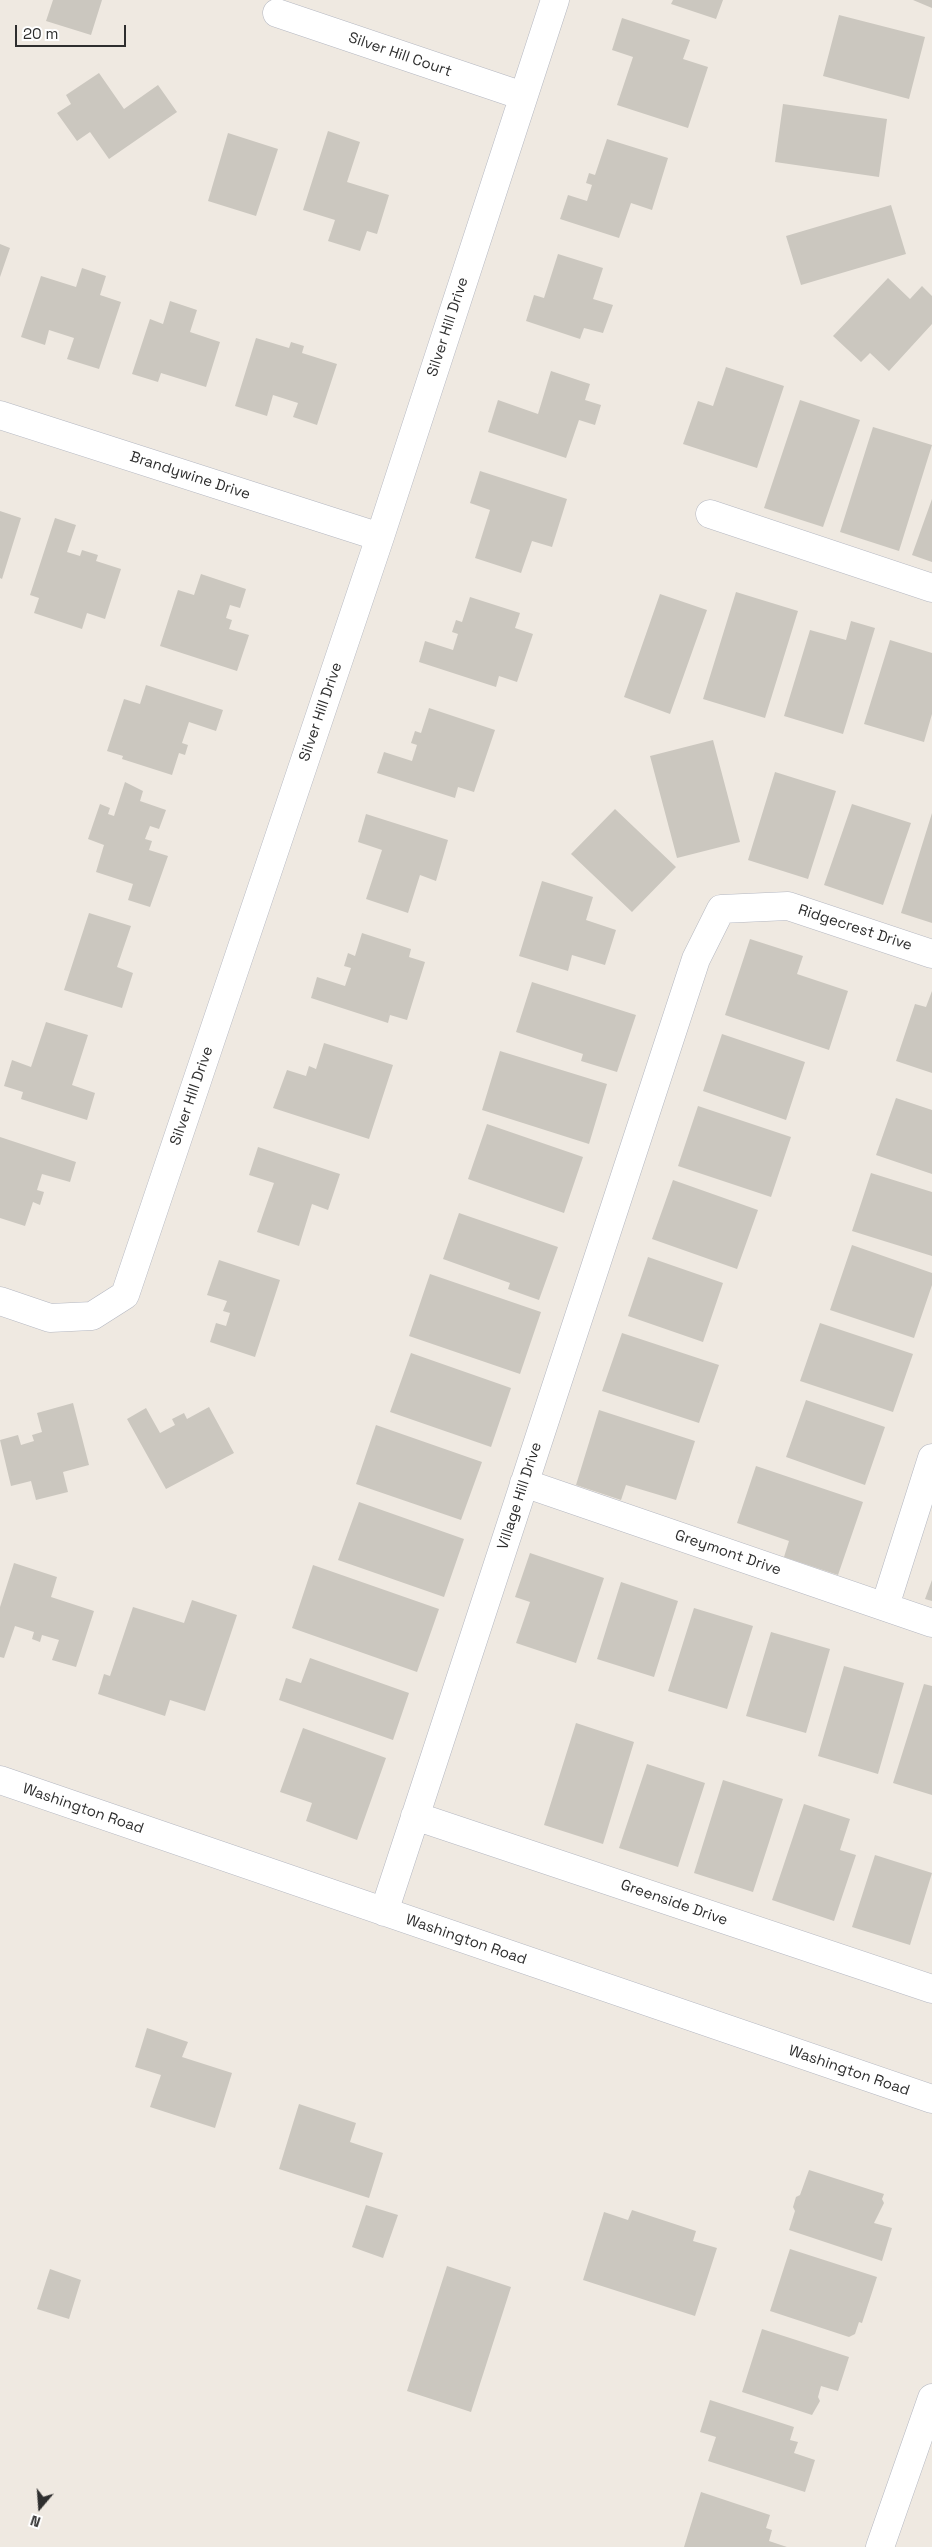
<!DOCTYPE html>
<html>
<head>
<meta charset="utf-8">
<style>
  body { margin:0 }
  #map { position:relative; width:932px; height:2547px; overflow:hidden; background:#efe9e1; font-family:"Space Grotesk",sans-serif }
  canvas { display:block }
  .north { position:absolute; left:15px; top:2482px; width:50px; height:50px; -webkit-text-stroke:4px #fff; paint-order:stroke; rotate:198deg; font-size:14px; font-weight:700; line-height:20px; text-align:center; color:#2e2e2e }
  .north::after { content:''; display:block; margin:auto; width:18px; height:22px; background:#2e2e2e; clip-path:polygon(50% 0,100% 100%,50% 72%,0 100%) }
  .scale { position:absolute; left:15px; top:25px; width:111px; height:22px; box-sizing:border-box; border:2px solid #2e2e2e; border-top:0; padding-left:6px; font-size:15px; line-height:18px; white-space:nowrap; color:#2e2e2e; -webkit-text-stroke:4px #fff; paint-order:stroke }
</style>
</head>
<body>
<div id="map">
<canvas width="932" height="2547"></canvas>
<div class="north">N</div>
<div class="scale">20 m</div>
</div>
<script>
const g = document.querySelector('canvas').getContext('2d');
g.lineJoin = 'round';
function fill(path, color) {
  g.fillStyle = color;
  g.fill(path, 'evenodd');
}
function stroke(path, color, width, dash) {
  g.strokeStyle = color;
  g.lineWidth = width;
  g.lineCap = dash ? 'butt' : 'round';
  g.setLineDash(dash || []);
  g.stroke(path);
}
function label(font, color, halo, rows, align = 'center') {
  g.font = font + ' "Space Grotesk",sans-serif';
  g.lineWidth = 4;
  g.setLineDash([]);
  g.textBaseline = 'middle';
  g.strokeStyle = halo;
  g.fillStyle = color;
  for (const [text, x, y, turn = 0] of rows) {
    g.save();
    g.translate(x, y);
    g.rotate((+turn || 0) * Math.PI / 180);
    g.textAlign = isNaN(turn) ? turn : align;
    if (halo) g.strokeText(text, 0, 0);
    g.fillText(text, 0, 0);
    g.restore();
  }
}
fill(new Path2D(`
  M53,0H102L91,35L46,21Z
  M673,0H723L716,19L671,4Z
  M913,0H932V8Z
  M839,15L925,37L909,99L823,76Z
  M622,18L690,40L683,59L708,67L688,128L617,105L633,57L612,50Z
  M99,73L124,109L158,85L177,112L109,159L90,132L77,141L57,113L71,104L66,95Z
  M783,104L887,119L879,177L775,162Z
  M328,131L360,142L347,182L389,195L377,234L367,231L360,251L328,241L335,220L303,210Z
  M228,133L278,149L256,216L208,201Z
  M607,139L668,158L652,210L631,203L619,238L560,219L568,195L587,201L592,185L586,183L589,173L595,175Z
  M891,205L906,254L801,285L786,236Z
  M0,244L10,248L0,277Z
  M558,254L603,268L593,299L613,305L603,333L584,328L580,339L526,321L534,295L544,298Z
  M82,268L106,276L100,295L121,302L99,369L67,359L74,338L49,330L45,345L21,337L41,276L76,287Z
  M888,278L910,299L922,286L932,296V324L889,371L870,353L861,362L833,336Z
  M170,301L197,310L190,332L220,342L206,387L161,373L158,382L132,374L150,319L163,324Z
  M256,338L289,348L291,342L304,346L302,353L337,364L317,425L293,417L298,403L273,395L267,416L235,406Z
  M726,367L784,386L757,468L683,444L698,401L713,406Z
  M551,371L590,384L585,400L601,405L595,425L579,420L566,458L488,432L498,400L538,414Z
  M800,400L860,420L823,527L764,508Z
  M873,427L932,445L899,551L840,532Z
  M480,471L567,499L552,547L532,541L521,573L475,558L490,510L470,503Z
  M932,499V562L912,555Z
  M0,511L21,518L2,579L0,578Z
  M55,518L76,525L67,552L80,556L82,550L98,555L96,561L121,569L105,619L87,613L82,629L34,613L39,598L30,595Z
  M201,574L246,589L240,608L230,605L226,618L232,620L229,629L249,635L237,671L160,646L178,590L194,595Z
  M736,592L798,611L765,718L703,699Z
  M660,594L707,610L670,714L624,697Z
  M470,597L520,613L515,628L533,634L517,682L499,676L496,687L419,662L425,641L453,650L458,634L452,632L456,620L462,622Z
  M851,621L875,628L843,734L784,716L810,630L846,640Z
  M890,640L932,653V714L924,742L864,724Z
  M146,685L223,710L216,731L189,722L182,743L188,745L185,755L179,753L172,775L122,759L123,756L107,751L124,699L140,704Z
  M429,708L495,730L474,792L458,787L455,798L377,773L384,752L412,761L417,745L411,743L415,731L421,733Z
  M713,740L740,842L677,858L650,756Z
  M775,772L836,791L808,879L748,860Z
  M125,782L143,791L140,801L166,810L159,829L150,826L145,839L152,841L149,850L168,856L150,907L128,900L133,884L96,872L104,845L88,839L100,804L110,808L108,814L114,816Z
  M852,804L911,823L883,905L824,885Z
  M615,809L676,867L632,912L571,854Z
  M932,813V923L901,913Z
  M366,814L448,840L436,881L420,875L408,913L366,899L382,850L358,842Z
  M542,881L593,897L586,920L616,930L605,965L572,955L568,971L519,956Z
  M89,913L131,926L117,967L133,973L122,1008L64,990Z
  M362,933L411,949L409,957L425,962L407,1020L390,1015L388,1023L311,998L317,977L345,986L351,968L344,966L348,953L355,956Z
  M750,939L803,956L797,974L848,991L829,1050L725,1015Z
  M532,982L636,1015L617,1072L581,1061L583,1054L516,1032Z
  M932,991V1073L896,1061L915,1004L926,1007Z
  M46,1022L88,1035L72,1085L95,1093L87,1120L21,1099L23,1092L4,1086L12,1060L31,1067Z
  M722,1034L805,1062L786,1120L703,1091Z
  M324,1043L393,1065L369,1139L273,1108L287,1070L306,1076L309,1066L316,1069Z
  M500,1051L607,1084L589,1144L482,1110Z
  M896,1098L932,1110V1174L876,1155Z
  M698,1106L791,1137L771,1197L678,1166Z
  M487,1124L583,1157L564,1213L468,1179Z
  M0,1137L76,1162L70,1182L42,1174L37,1190L44,1192L40,1205L33,1202L25,1226L0,1218Z
  M258,1147L340,1174L328,1210L312,1204L299,1246L257,1232L274,1183L249,1175Z
  M871,1173L932,1192V1256L852,1231Z
  M673,1180L758,1210L737,1269L652,1239Z
  M459,1213L558,1247L539,1300L508,1289L510,1283L443,1259Z
  M852,1245L932,1273V1285L914,1338L830,1310Z
  M648,1257L723,1283L703,1342L628,1316Z
  M219,1260L280,1280L255,1357L210,1342L216,1323L226,1326L230,1313L223,1311L227,1301L207,1295Z
  M430,1274L541,1312L520,1374L409,1336Z
  M820,1323L913,1354L893,1412L800,1381Z
  M622,1333L719,1365L699,1423L602,1391Z
  M411,1353L511,1388L491,1447L390,1412Z
  M806,1400L885,1427L865,1485L786,1457Z
  M73,1403L89,1465L63,1472L68,1492L36,1500L31,1481L11,1486L0,1440L18,1435L21,1445L34,1441L32,1435L42,1432L37,1413Z
  M209,1407L234,1453L166,1489L127,1419L146,1408L160,1433L175,1425L172,1419L184,1413L187,1419Z
  M599,1410L695,1441L676,1500L626,1485L621,1500L576,1485Z
  M376,1425L482,1462L461,1520L356,1484Z
  M756,1466L863,1502L838,1575L784,1557L789,1541L737,1523Z
  M359,1502L464,1539L444,1597L338,1560Z
  M530,1553L604,1578L576,1663L516,1643L530,1602L515,1597Z
  M14,1563L57,1577L51,1597L94,1611L76,1667L52,1660L59,1640L42,1635L40,1642L32,1639L34,1632L15,1626L4,1658L0,1657V1607Z
  M313,1565L439,1609L417,1672L292,1628Z
  M932,1580V1601L925,1599Z
  M621,1582L678,1601L654,1677L597,1659Z
  M192,1600L237,1615L205,1711L170,1700L165,1716L98,1694L104,1674L110,1676L133,1607L184,1623Z
  M694,1608L753,1626L727,1709L668,1691Z
  M771,1632L830,1649L806,1733L746,1716Z
  M310,1658L409,1693L393,1740L279,1700L286,1678L301,1683Z
  M844,1666L904,1683L878,1774L818,1756Z
  M924,1684L932,1686V1795L893,1783Z
  M576,1723L634,1742L603,1844L544,1825Z
  M303,1728L386,1758L357,1840L306,1821L312,1803L280,1792Z
  M647,1764L705,1783L678,1867L619,1848Z
  M723,1780L783,1799L753,1892L694,1873Z
  M804,1804L850,1819L840,1850L856,1855L834,1921L772,1900Z
  M875,1855L932,1873L910,1945L852,1927Z
  M147,2028L188,2042L182,2057L232,2073L215,2128L150,2107L161,2075L135,2067Z
  M299,2104L356,2123L350,2142L383,2153L369,2198L279,2169Z
  M809,2170L884,2194L882,2199L884,2203L874,2223L892,2228L882,2261L789,2230L795,2211L793,2207L796,2197L800,2195Z
  M366,2205L398,2215L383,2258L352,2247Z
  M632,2210L696,2231L693,2241L717,2248L695,2316L583,2280L604,2212L628,2220Z
  M790,2249L877,2277L862,2323L859,2322L855,2334L849,2337L770,2311Z
  M447,2266L511,2287L471,2412L407,2391Z
  M50,2269L81,2280L69,2319L37,2309Z
  M762,2329L849,2357L838,2391L821,2386L818,2397L820,2401L812,2415L742,2392Z
  M710,2400L794,2427L790,2440L798,2442L794,2453L815,2460L805,2492L708,2461L716,2437L700,2432Z
  M701,2492L770,2515L766,2528L772,2530L769,2541L787,2547H684Z`), '#cbc7bf');
const minor = new Path2D(`
  M277,13L523,96
  M0,415L380,537
  M710,514L932,588
  M0,1301L50,1318L92,1316L125,1295L380,537L555,0
  M524,1483L932,1623
  M885,1606L932,1458
  M0,1780L932,2099
  M415,1816L932,1989
  M384,1912L696,959L721,909L788,906L932,954
  M880,2547L932,2398`);
stroke(minor, '#b4b7c1', 29);
stroke(minor, '#fff', 28);
label('15px', '#2e2e2e', '#fff', [
  ["Silver Hill Court",400,55,19],
  ["Silver Hill Drive",448,327,-72],
  ["Brandywine Drive",190,476,18],
  ["Silver Hill Drive",321,712,-71],
  ["Ridgecrest Drive",855,928,18],
  ["Silver Hill Drive",192,1096,-71],
  ["Village Hill Drive",520,1496,-72],
  ["Greymont Drive",728,1553,19],
  ["Washington Road",83,1809,19],
  ["Greenside Drive",674,1903,19],
  ["Washington Road",466,1940,19],
  ["Washington Road",849,2071,19]
]);
</script>
</body>
</html>
